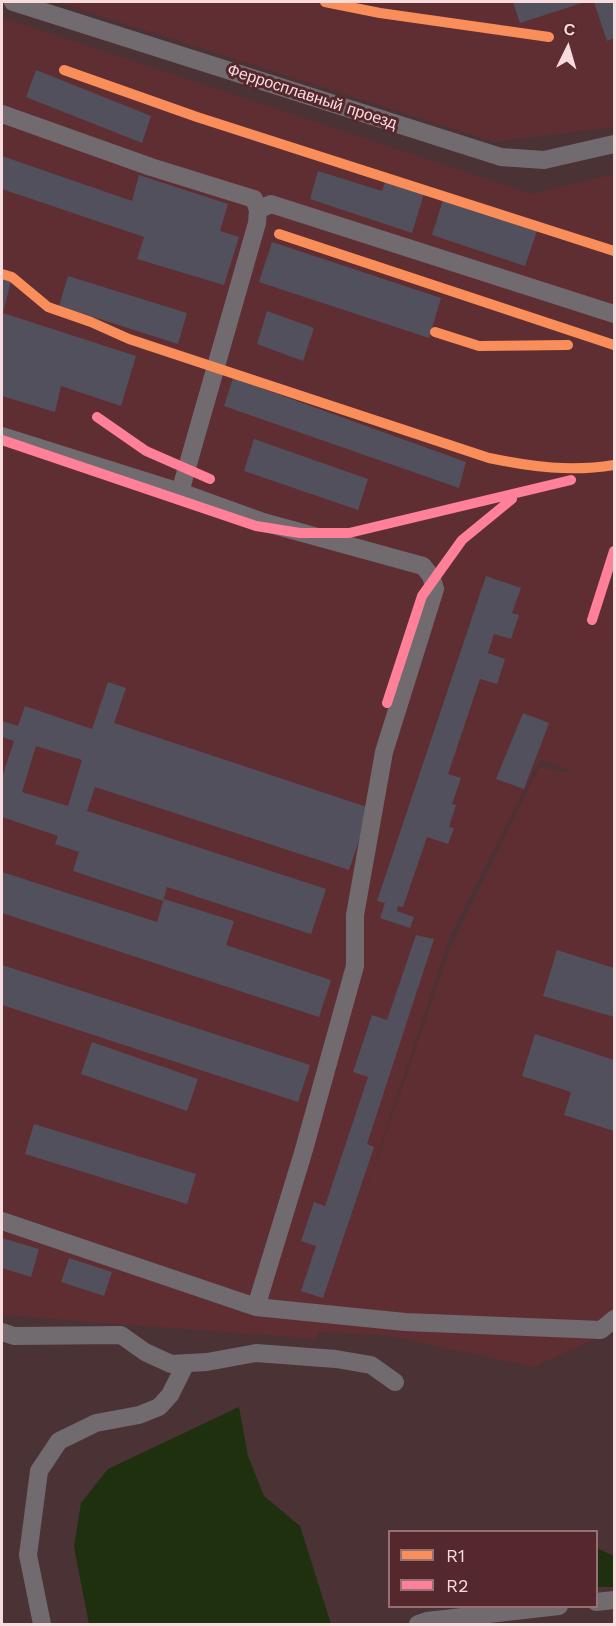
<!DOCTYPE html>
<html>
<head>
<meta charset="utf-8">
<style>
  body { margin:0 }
  #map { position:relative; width:616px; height:1626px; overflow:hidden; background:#4a3235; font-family:"Work Sans",sans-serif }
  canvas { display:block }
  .frame { position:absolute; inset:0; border:3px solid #f8dbdc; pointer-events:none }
  .legend { position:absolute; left:388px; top:1530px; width:210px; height:78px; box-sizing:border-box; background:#55282d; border:2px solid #967073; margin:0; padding:8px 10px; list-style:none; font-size:18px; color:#f8dbdc }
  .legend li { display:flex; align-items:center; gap:12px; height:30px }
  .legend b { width:30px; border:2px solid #967073 }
  .north { position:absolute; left:538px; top:18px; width:60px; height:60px; -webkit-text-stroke:4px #55282d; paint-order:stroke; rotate:5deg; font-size:16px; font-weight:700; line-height:24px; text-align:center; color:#f8dbdc }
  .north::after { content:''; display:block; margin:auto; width:21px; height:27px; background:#f8dbdc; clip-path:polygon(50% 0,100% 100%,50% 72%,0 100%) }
</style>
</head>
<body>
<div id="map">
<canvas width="616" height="1626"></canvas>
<div class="frame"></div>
<ul class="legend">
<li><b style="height:8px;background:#fa8e5a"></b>R1</li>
<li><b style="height:8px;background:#ff8098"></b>R2</li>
</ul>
<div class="north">С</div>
</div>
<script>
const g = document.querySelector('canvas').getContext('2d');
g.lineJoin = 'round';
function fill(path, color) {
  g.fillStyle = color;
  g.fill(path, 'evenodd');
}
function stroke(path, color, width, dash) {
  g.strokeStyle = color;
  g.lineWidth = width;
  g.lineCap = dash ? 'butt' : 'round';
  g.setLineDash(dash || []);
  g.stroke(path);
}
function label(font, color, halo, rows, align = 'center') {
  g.font = font + ' "Work Sans",sans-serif';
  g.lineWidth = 6;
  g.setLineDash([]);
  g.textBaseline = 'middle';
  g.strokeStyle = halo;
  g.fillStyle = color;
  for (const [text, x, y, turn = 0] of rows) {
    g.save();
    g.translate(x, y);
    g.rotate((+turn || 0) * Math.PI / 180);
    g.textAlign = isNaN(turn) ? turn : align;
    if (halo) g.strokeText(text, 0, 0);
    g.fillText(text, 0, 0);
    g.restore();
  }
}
fill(new Path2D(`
  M57,2H614V127L494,142Z
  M2,17L532,194L614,174V1330L534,1367L385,1335L319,1332L316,1339L2,1315ZM540,760L571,770L567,772L539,767L449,951L357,1218L451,934Z`), '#5e2e33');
fill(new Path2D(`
  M239,1407L248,1456L264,1496L300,1526L331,1624H89L74,1547L81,1503L108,1469Z
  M597,1548L614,1556V1587H597Z`), '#1e300d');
fill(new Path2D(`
  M513,2H585L520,23Z
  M594,2H614V38L607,41Z
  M36,70L151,116L142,143L26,97Z
  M2,156L132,201L139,175L228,204L220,231L239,237L224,285L137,259L144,237L2,189Z
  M318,171L382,191L388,174L426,187L412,233L310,199Z
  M443,200L537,231L525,266L432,235Z
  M272,242L441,298L429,338L259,282Z
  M68,276L187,313L178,344L59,306Z
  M2,279L11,281L3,313L136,356L121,406L61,386L55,412L2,396Z
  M267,311L314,328L303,361L257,344Z
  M233,378L466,462L459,488L224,406Z
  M254,439L368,479L358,510L244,471Z
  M486,576L521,588L512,613L519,615L511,639L494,634L488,653L505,659L497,684L480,679L448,774L461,778L452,804L456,805L449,827L454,828L448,844L427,837L403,907L398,906L397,911L414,917L410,928L380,918L385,903L377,901Z
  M108,682L126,688L114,723L370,808L349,870L95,787L87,811L326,889L311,934L167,887L163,901L73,871L79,852L55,844L58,836L2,817V777L14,741L2,737V721L18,726L25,706L92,729ZM36,746L82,760L68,806L22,792Z
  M523,713L549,723L524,789L496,779Z
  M2,872L157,922L164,899L234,921L226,945L331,980L319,1017L2,913Z
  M416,935L434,939L367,1144L374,1147L323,1298L301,1291L316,1246L301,1241L314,1202L325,1206L368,1077L353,1072L372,1015L387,1020Z
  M557,950L614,968V1017L543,996Z
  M2,965L310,1065L298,1102L2,1005Z
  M535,1034L614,1060V1131L564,1115L571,1092L522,1076Z
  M92,1042L198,1079L187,1111L81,1074Z
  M34,1124L196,1174L187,1204L25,1154Z
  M2,1238L39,1249L31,1277L2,1268Z
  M69,1258L112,1272L104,1296L61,1282Z`), '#52505c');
stroke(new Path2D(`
  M13,2L501,157L544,160L614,144
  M2,114L151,167L254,199L258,210L257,223L180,492
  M258,210L271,204L614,314
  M2,436L180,492L263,522L423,566L431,576L435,589L384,752L355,915V966L303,1153L256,1307
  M2,1221L256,1307L405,1322L601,1330L614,1319
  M2,1332L14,1336L121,1335L145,1352L171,1364L207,1362L256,1353L336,1359L371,1365L395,1382
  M596,1602L614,1600
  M42,1624L28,1555L39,1471L59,1441L96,1423L139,1415L159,1407L170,1395L186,1363
  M418,1624L427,1621L559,1606`), '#716b70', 18);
stroke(new Path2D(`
  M325,2L380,13L549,37
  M64,70L197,117L614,251
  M279,234L614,345
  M2,274L12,277L48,307L91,322L129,339L489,458C532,467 571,472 614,465
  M435,332L479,346L568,345`), '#fa8e5a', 10);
stroke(new Path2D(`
  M97,417L146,451L210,479
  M2,440L256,526L300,533H349L571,480
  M592,620L614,551
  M387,703L422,596L462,540L512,499`), '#ff8098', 10);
label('16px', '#f8dbdc', '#55282d', [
  ["Ферросплавный проезд",312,97,18]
]);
</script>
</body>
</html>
